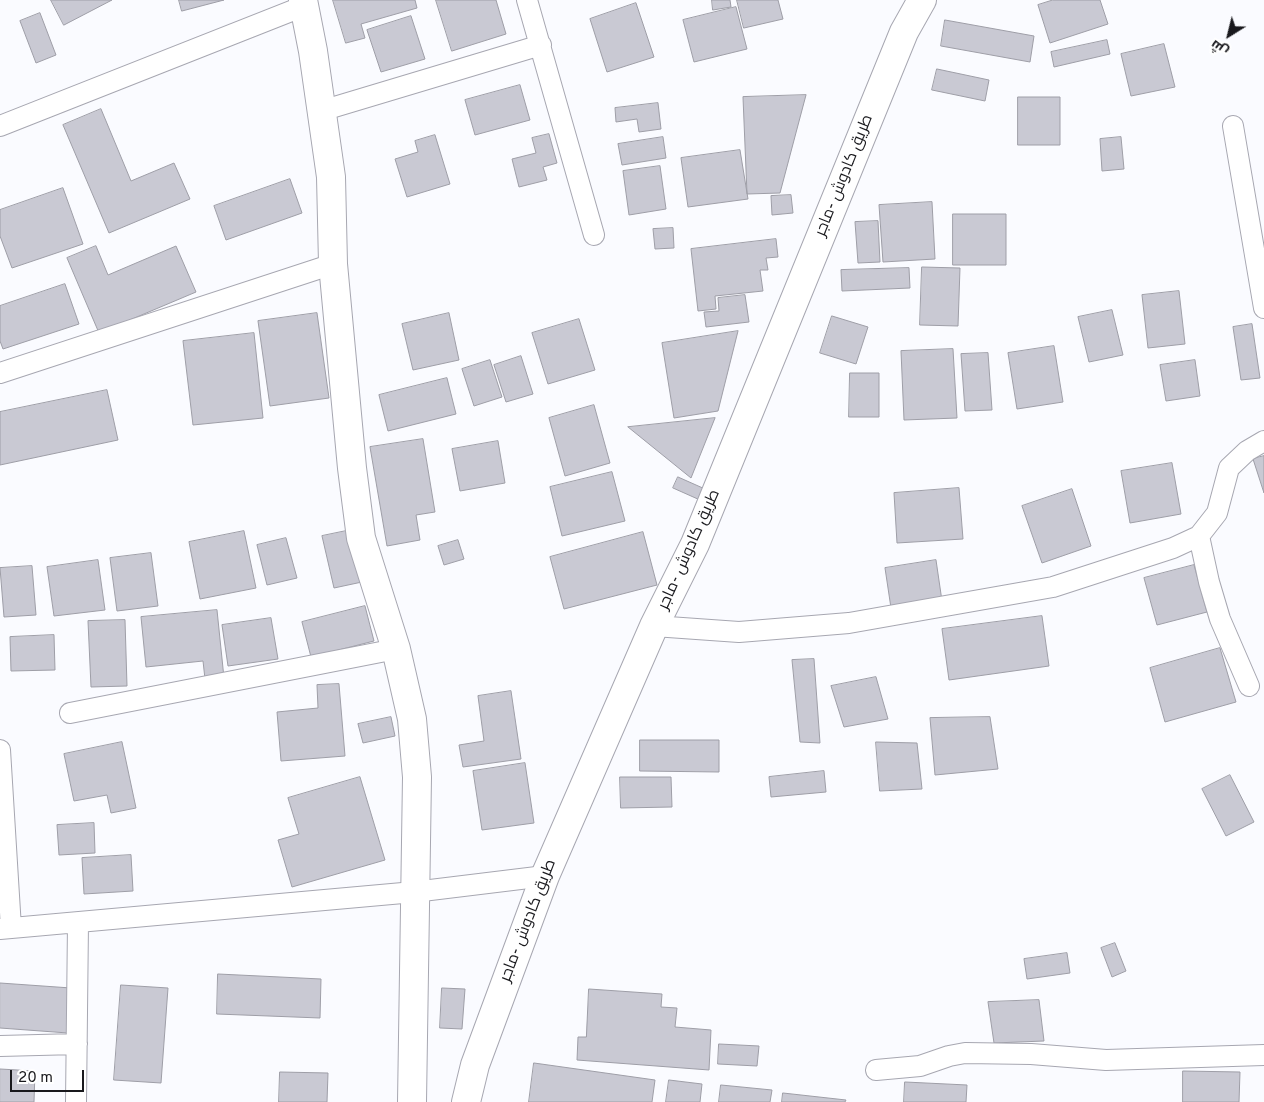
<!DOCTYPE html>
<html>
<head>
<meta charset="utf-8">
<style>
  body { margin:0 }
  #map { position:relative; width:1264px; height:1102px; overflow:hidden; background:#fafbff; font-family:Overpass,Cairo,sans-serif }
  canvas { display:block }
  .north { position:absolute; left:1204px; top:10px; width:50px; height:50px; -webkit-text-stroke:4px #fff; paint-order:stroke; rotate:216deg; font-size:14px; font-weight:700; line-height:20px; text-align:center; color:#19191d }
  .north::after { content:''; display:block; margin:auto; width:18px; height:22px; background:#19191d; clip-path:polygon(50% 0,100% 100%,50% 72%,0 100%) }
  .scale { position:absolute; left:10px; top:1070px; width:74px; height:22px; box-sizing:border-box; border:2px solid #19191d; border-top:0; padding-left:6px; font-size:15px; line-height:18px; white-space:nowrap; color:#19191d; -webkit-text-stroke:4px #fff; paint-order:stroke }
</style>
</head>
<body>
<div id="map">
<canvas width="1264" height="1102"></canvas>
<div class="north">ش</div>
<div class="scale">20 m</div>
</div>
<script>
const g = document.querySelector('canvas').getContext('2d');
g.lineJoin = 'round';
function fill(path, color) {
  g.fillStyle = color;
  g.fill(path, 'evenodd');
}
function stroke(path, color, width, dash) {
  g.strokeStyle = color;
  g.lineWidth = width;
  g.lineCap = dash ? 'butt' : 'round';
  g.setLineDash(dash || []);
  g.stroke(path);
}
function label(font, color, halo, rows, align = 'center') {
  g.font = font + ' Overpass,Cairo,sans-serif';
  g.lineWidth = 4.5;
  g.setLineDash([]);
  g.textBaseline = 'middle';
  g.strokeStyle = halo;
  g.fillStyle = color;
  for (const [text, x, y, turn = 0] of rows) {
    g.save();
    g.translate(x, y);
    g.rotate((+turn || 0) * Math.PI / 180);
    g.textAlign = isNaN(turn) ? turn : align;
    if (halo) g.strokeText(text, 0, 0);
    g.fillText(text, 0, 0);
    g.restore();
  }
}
const building = new Path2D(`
  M51,0H112L64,25Z
  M179,0H224L182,11Z
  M333,0H415L417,8L361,24L365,38L346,43Z
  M436,0H496L506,34L452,51Z
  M712,0H730L731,7L713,10Z
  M737,0H778L783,19L744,28Z
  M1053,0H1100L1108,24L1050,43L1038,5Z
  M636,3L654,57L607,72L590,19Z
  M736,7L747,49L694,62L683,20Z
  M40,13L56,55L36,63L20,21Z
  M411,16L425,59L381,72L367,30Z
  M945,20L1034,36L1030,62L941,46Z
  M1107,40L1110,54L1054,67L1051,52Z
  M1164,44L1175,87L1131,96L1121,54Z
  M937,69L989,80L985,101L932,90Z
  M520,85L530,120L475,135L465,100Z
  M806,95L780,193L747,194L743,97Z
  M1018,97H1060V145H1018Z
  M658,103L661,129L639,132L637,119L616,122L615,108Z
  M101,109L131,181L174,163L190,199L109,233L63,125Z
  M549,134L557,163L543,167L547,180L519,187L512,159L536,153L532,138Z
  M435,135L450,184L407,197L395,159L418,152L415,141Z
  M663,137L666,158L622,165L618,144Z
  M1121,137L1124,169L1102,171L1100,139Z
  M740,150L748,199L688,207L681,158Z
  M660,166L666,209L629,215L623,171Z
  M290,179L302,213L226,240L214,206Z
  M63,188L83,244L12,268L0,236V210Z
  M791,195L793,213L772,215L771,196Z
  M932,202L935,259L883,262L879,205Z
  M953,214H1006V265H953Z
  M878,221L880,262L858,263L855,222Z
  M673,228L674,248L655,249L653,229Z
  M776,239L778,257L766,258L768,270H760L763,291L715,296L716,309L698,311L691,249Z
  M96,246L108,275L176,246L196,292L99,333L67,258Z
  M922,267L960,268L958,326L920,325Z
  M909,268L910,288L842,291L841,270Z
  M65,284L79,324L3,349L0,341V306Z
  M1179,291L1185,344L1148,348L1142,295Z
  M745,295L749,322L706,327L704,312L719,311L718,298Z
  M1112,310L1123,355L1089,362L1078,317Z
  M317,313L329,398L270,406L258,321Z
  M449,313L459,360L413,370L402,324Z
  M832,316L868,327L856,364L820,353Z
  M579,319L595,370L548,384L532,333Z
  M1252,324L1260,378L1241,380L1233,327Z
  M738,331L718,411L674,418L662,343Z
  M254,333L263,418L193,425L183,341Z
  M1054,346L1063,402L1017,409L1008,353Z
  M953,349L957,418L904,420L901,351Z
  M988,353L992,410L965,411L961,354Z
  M521,356L533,394L506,402L494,365Z
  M490,360L502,397L474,406L462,369Z
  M1195,360L1200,396L1166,401L1160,365Z
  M850,373H879V417H849Z
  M447,378L456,414L388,431L379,395Z
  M107,390L118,440L0,465V412Z
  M594,405L610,463L565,476L549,418Z
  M715,418L691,478L628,427Z
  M423,439L435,512L416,515L420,540L387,546L370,447Z
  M498,441L505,483L460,491L452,449Z
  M1264,456V493L1253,459Z
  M1172,463L1181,514L1130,523L1121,471Z
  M612,472L625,521L562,536L550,487Z
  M678,477L705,489L700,500L673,488Z
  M959,488L963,539L897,543L894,493Z
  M1072,489L1091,546L1042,563L1022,506Z
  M351,530L362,582L334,588L322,536Z
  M244,531L256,588L200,599L189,542Z
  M643,532L657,585L564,609L550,557Z
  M286,538L297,578L267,585L257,545Z
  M458,540L464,559L444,565L438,546Z
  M151,553L158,606L117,611L110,558Z
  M98,560L105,610L54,616L47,567Z
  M936,560L942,601L891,608L885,568Z
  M1194,565L1207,612L1157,625L1144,578Z
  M32,566L36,615L4,617L0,568Z
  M365,606L374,641L311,657L302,622Z
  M217,610L224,678L205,679L203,661L146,667L141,617Z
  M1042,616L1049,666L949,680L942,629Z
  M271,618L278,659L228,666L222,625Z
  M125,620L127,686L91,687L88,621Z
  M54,635L55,670L11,671L10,637Z
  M1220,648L1236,702L1165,722L1150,668Z
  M814,659L820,743L800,742L792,660Z
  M876,677L888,719L844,727L831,686Z
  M339,684L345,756L281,761L277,712L318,708L317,685Z
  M511,691L521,759L463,767L459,745L484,741L478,696Z
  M391,717L395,736L363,743L358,724Z
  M990,717L998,769L935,775L930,718Z
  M640,740H719V772L640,771Z
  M122,742L136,808L111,813L107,795L74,801L64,754Z
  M876,742L917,743L922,789L880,791Z
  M525,763L534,823L482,830L473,771Z
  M824,771L826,792L771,797L769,777Z
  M1230,775L1254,822L1226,836L1202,789Z
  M360,777L385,860L292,887L278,840L299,834L288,798Z
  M620,777H671L672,807L621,808Z
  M94,823L95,853L59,855L57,825Z
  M131,855L133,891L84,894L82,858Z
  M1115,943L1126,971L1112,977L1101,948Z
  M1067,953L1070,973L1027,979L1024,959Z
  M218,974L321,979L320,1018L217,1014Z
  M0,983L71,988L68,1033L0,1028Z
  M121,985L168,988L161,1083L114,1080Z
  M442,988L465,989L462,1029L440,1028Z
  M589,989L662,994L661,1007L677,1008L675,1027L711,1030L709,1070L577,1060L578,1037H586Z
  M1039,1000L1044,1041L994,1043L988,1002Z
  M719,1044L759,1046L757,1066L718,1064Z
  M534,1063L655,1080L652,1102H529Z
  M0,1069L35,1071L34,1102H0Z
  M1183,1071L1240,1072L1239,1102H1183Z
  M280,1072L328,1073L327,1102H279Z
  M669,1080L702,1084L700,1102H666Z
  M905,1082L967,1085L966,1102H904Z
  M721,1085L772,1090L770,1102H719Z
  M783,1093L846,1100L845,1102H782Z`);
fill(building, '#c9c9d3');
stroke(building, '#9e9ea7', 1);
const street = new Path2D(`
  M527,0L594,235
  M321,111L541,45
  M0,126L304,6
  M1233,126L1264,308
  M0,373L333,264
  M1199,536L1209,582L1220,619L1249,686
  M654,626L739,632L849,623L1053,587L1173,548L1199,536L1217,513L1229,468L1247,451L1264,441
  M70,713L396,649
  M0,750L11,928
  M0,929L414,892L545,876
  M0,1046L77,1044
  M876,1070L920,1066L949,1056L965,1053L1031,1054L1106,1060L1264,1055
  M76,1102L78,923`);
const secondary = new Path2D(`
  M303,0L313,51L331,177L333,264L352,468L361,538L396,649L412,719L417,777L412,1102`);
const highway = new Path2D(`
  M466,1102L475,1065L545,876L654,626L695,544L904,32L922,0`);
stroke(street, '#a7a7b1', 22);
stroke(secondary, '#a7a7b1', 30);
stroke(highway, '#a7a7b1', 30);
stroke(street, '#fff', 20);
stroke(secondary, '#fff', 28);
stroke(highway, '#fff', 28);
label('16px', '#19191d', '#fff', [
  ["طريق كادوش -ماجر",845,176,-68],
  ["طريق كادوش -ماجر",690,550,-66],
  ["طريق كادوش -ماجر",529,921,-69]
]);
</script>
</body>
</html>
